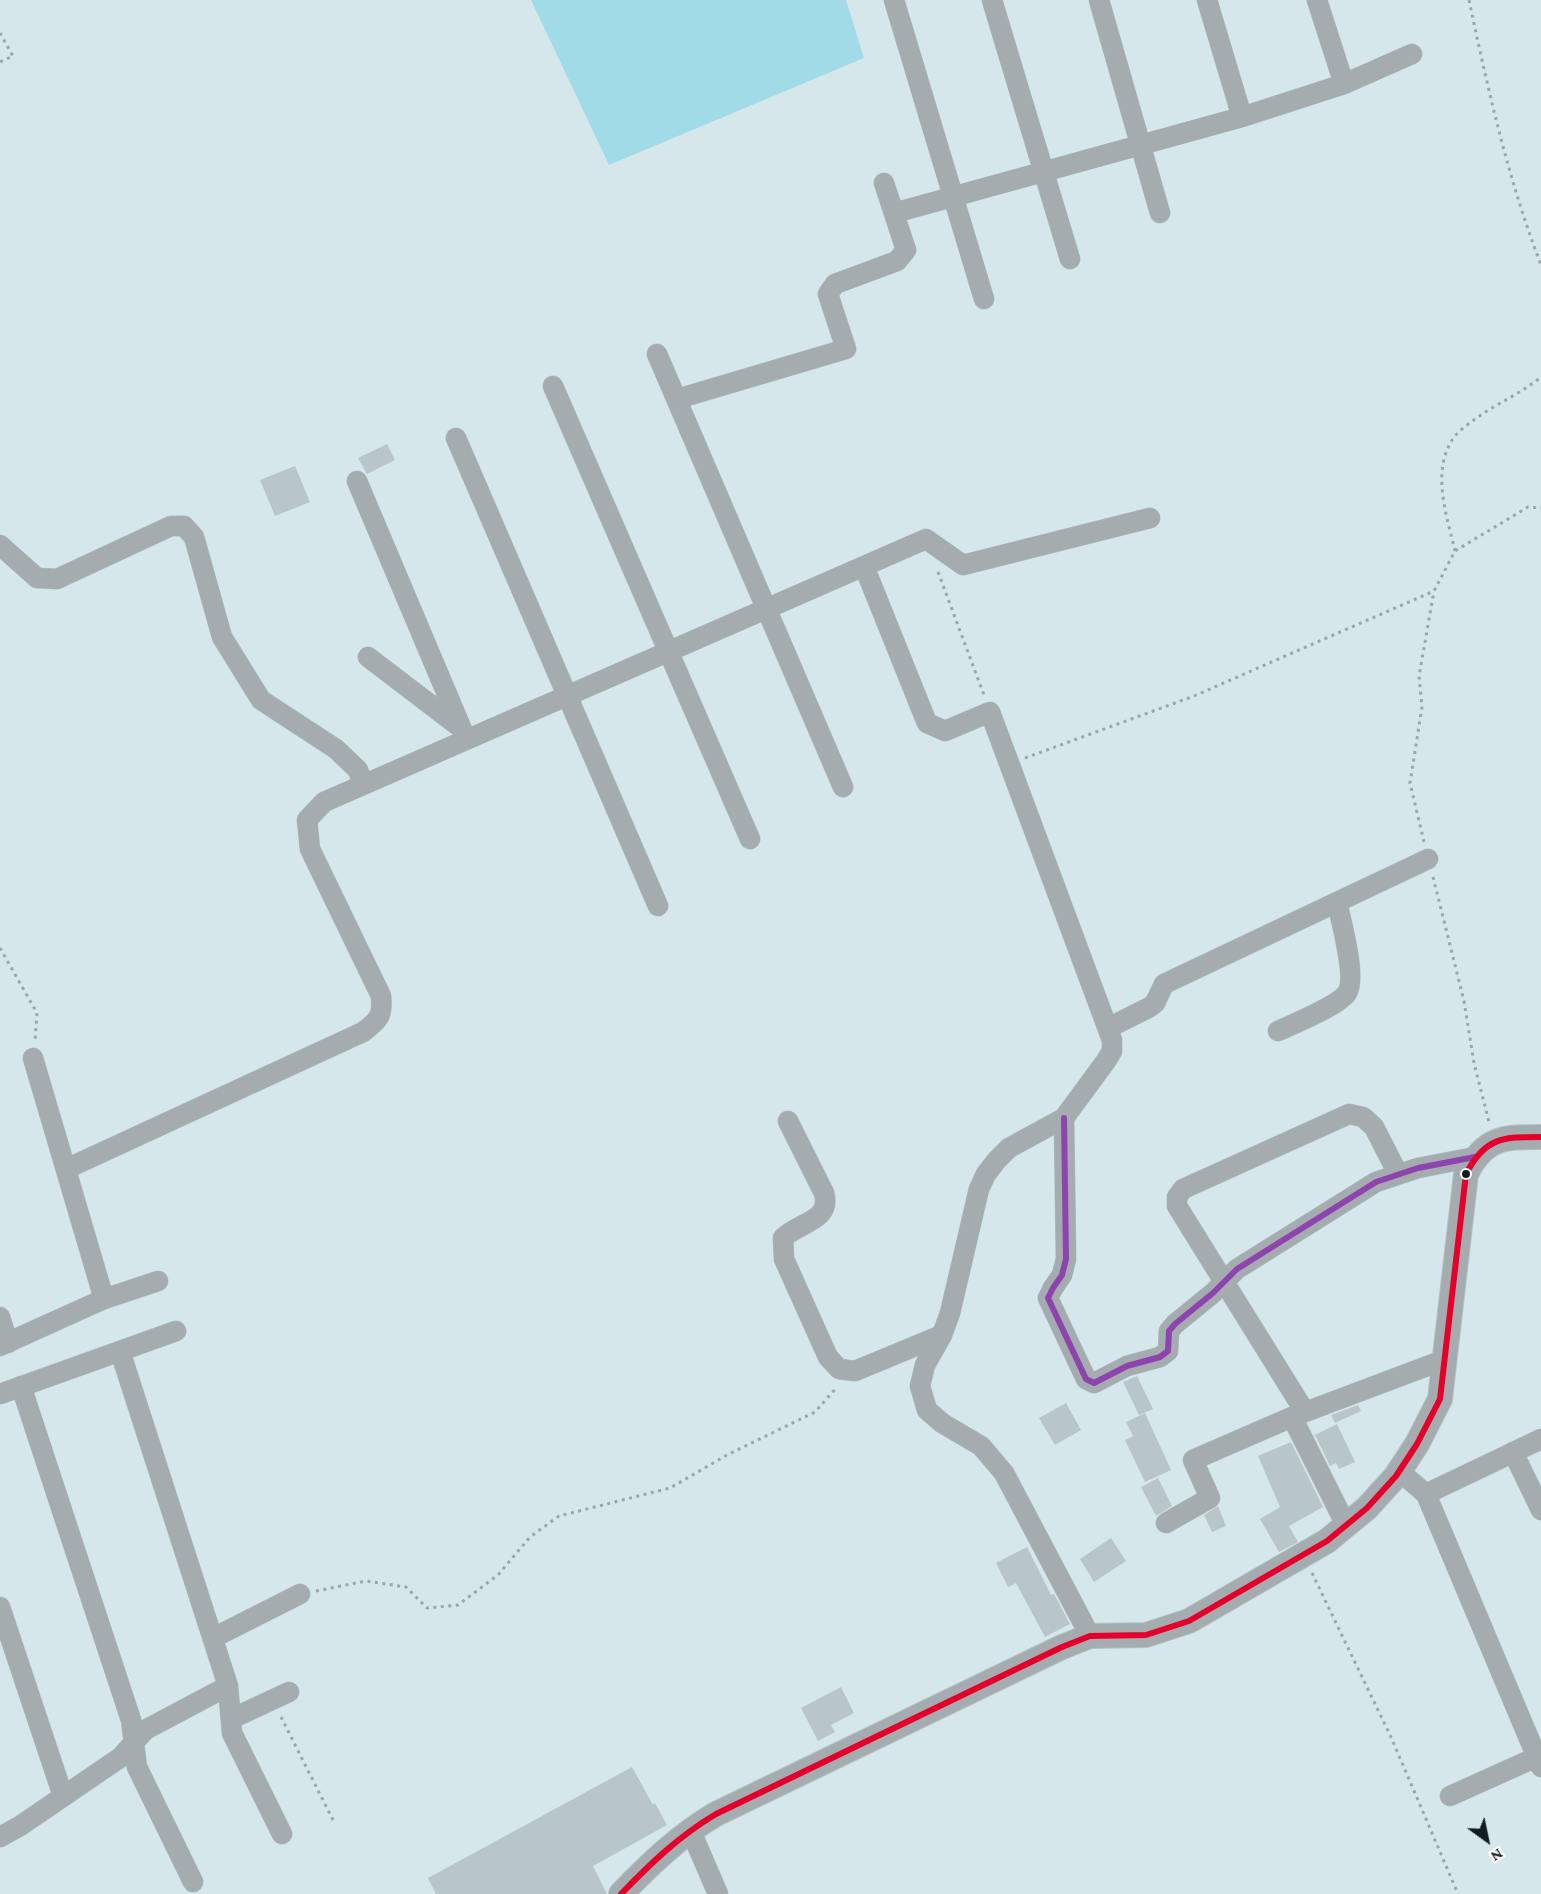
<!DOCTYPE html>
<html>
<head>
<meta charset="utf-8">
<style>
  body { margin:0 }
  #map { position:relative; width:1541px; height:1894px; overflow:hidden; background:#d5e7eb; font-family:"Crimson Pro",serif }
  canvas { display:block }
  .north { position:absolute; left:1457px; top:1810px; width:60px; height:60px; -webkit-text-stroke:4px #fff; paint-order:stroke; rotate:147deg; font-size:16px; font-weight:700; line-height:24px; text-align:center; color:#111d20 }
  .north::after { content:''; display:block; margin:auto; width:21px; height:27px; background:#111d20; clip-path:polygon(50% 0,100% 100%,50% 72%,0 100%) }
</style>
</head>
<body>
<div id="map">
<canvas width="1541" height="1894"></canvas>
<div class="north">N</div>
</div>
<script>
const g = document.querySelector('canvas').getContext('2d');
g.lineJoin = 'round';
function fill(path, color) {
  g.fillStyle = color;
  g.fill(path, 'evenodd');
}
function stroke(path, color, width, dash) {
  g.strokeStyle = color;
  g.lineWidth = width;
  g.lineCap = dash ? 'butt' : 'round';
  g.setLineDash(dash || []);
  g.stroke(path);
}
fill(new Path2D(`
  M531,0H846L864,58L609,165Z`), '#a2dbe8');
fill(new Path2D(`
  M387,444L395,460L367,474L358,458Z
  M295,466L310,502L275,516L260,480Z
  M1137,1376L1153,1409L1139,1415L1123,1382Z
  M1066,1403L1081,1430L1055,1445L1039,1418Z
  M1358,1405L1361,1411L1335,1423L1331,1415Z
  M1145,1413L1171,1470L1145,1482L1125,1440L1133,1436L1126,1422Z
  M1337,1424L1355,1462L1339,1469L1336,1463L1330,1466L1315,1435Z
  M1291,1442L1323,1507L1289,1526L1298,1542L1279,1552L1260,1519L1280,1507L1258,1456Z
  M1158,1478L1172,1506L1156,1516L1141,1487Z
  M1218,1506L1226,1526L1212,1532L1204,1515Z
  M1111,1538L1126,1561L1094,1582L1080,1559Z
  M1027,1547L1051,1595L1054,1594L1070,1624L1045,1637L1016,1583L1008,1587L996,1563Z
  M841,1687L854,1713L831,1725L835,1732L818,1741L801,1708Z
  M632,1767L653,1805L655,1803L667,1825L593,1866L607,1894H436L428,1878Z`), '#b8c6c9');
const minor = new Path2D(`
  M894,0L984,299
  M992,0L1070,259
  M1099,0L1160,213
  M1207,0L1242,117
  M1317,0L1344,84
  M894,213L1242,117L1344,84L1412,54
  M657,354L843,787
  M553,386L750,839
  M677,399L846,349L828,294L835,284L897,261L906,250L884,183
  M456,438L658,906
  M357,481L466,739
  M0,545L37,578L57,579L171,526H184L194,537L222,637L261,700L336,749L358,770L363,784
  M864,566L927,723L945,731L990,712L1112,1040V1051L1106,1061L1064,1118L1009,1148L997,1160L986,1174L979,1189L950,1313L942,1335L925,1365L920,1386L927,1410L942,1423L981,1446L1004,1473L1090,1636
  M368,657L461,728
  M1108,1028L1150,1007L1155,1003L1164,984L1428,859
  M1278,1031C1293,1024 1338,1006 1347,993C1357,978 1341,921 1337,902
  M33,1058L104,1299
  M1064,1118L1066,1259L1062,1275L1053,1288L1048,1298L1086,1379L1094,1383L1127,1366L1160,1357L1168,1351L1169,1331L1175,1324L1213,1293L1237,1269L1376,1182L1418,1168L1475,1157
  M788,1121L824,1193C832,1221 799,1222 783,1238L784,1259L828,1357L839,1369L855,1371L942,1335
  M66,1169L363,1032C379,1020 383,1016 381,996L310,849L307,820L324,802L926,539L963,565L1150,518
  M0,1317L8,1343
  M0,1346L104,1299L158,1281
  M120,1351L228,1686L232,1733L282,1834
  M21,1386L131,1720L137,1767L193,1882
  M0,1394L176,1331
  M1305,1412L1177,1206V1197L1183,1189L1349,1114L1363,1117L1374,1127L1398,1174
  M1292,1417L1346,1525
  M1513,1452L1541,1510
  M1399,1471L1426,1494L1541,1767
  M1426,1494L1541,1439
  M1166,1523L1210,1498L1193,1460L1292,1417L1446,1359
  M0,1607L63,1796
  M213,1638L300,1594
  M231,1719L289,1692
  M1450,1796L1541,1755
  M690,1829L718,1894
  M0,1837L20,1826L121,1757L145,1730L228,1686`);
const tertiary = new Path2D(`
  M621,1894C651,1863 679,1836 716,1814L1062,1647L1090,1636L1146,1635L1189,1621L1327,1541L1367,1508L1396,1476L1417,1444L1440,1399L1466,1174C1485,1137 1503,1137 1541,1137`);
stroke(minor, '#b3c2c5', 21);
stroke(tertiary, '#b3c2c5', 26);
stroke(new Path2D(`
  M1469,0C1488,90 1508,179 1541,265
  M0,33L13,56L0,62
  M1455,551C1447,517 1432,474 1451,442C1454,435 1464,427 1471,422C1493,405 1519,395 1541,377
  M938,572L984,695
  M1025,758L1194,696L1434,591L1455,551L1528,507L1541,508
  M1424,842L1410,783L1422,707L1419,676L1434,591
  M1433,877L1464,1001L1474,1063L1489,1122
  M0,948L37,1013L35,1041
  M1312,1573L1391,1737L1458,1894
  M316,1591L366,1581L406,1587L427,1608L458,1605L498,1575L530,1537L559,1516L670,1488L727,1455L815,1412L837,1387
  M281,1717L333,1820`), '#9da5a7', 3, [3, 4.5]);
stroke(minor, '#a4acaf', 20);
stroke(tertiary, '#a4acaf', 24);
stroke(new Path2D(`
  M1064,1118L1066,1259L1062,1275L1053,1288L1048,1298L1086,1379L1094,1383L1127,1366L1160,1357L1168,1351L1169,1331L1175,1324L1213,1293L1237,1269L1376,1182L1418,1168L1475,1157`), '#8e44ad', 6);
stroke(new Path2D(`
  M621,1894C651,1863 679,1836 716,1814L1062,1647L1090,1636L1146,1635L1189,1621L1327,1541L1367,1508L1396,1476L1417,1444L1440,1399L1466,1174C1485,1137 1503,1137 1541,1137`), '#e4002b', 6);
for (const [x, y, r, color] of [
  [1466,1174,5,"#111d20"]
]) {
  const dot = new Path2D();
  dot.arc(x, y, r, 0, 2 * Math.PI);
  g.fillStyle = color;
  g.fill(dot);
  stroke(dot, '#fff', 2);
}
</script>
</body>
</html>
